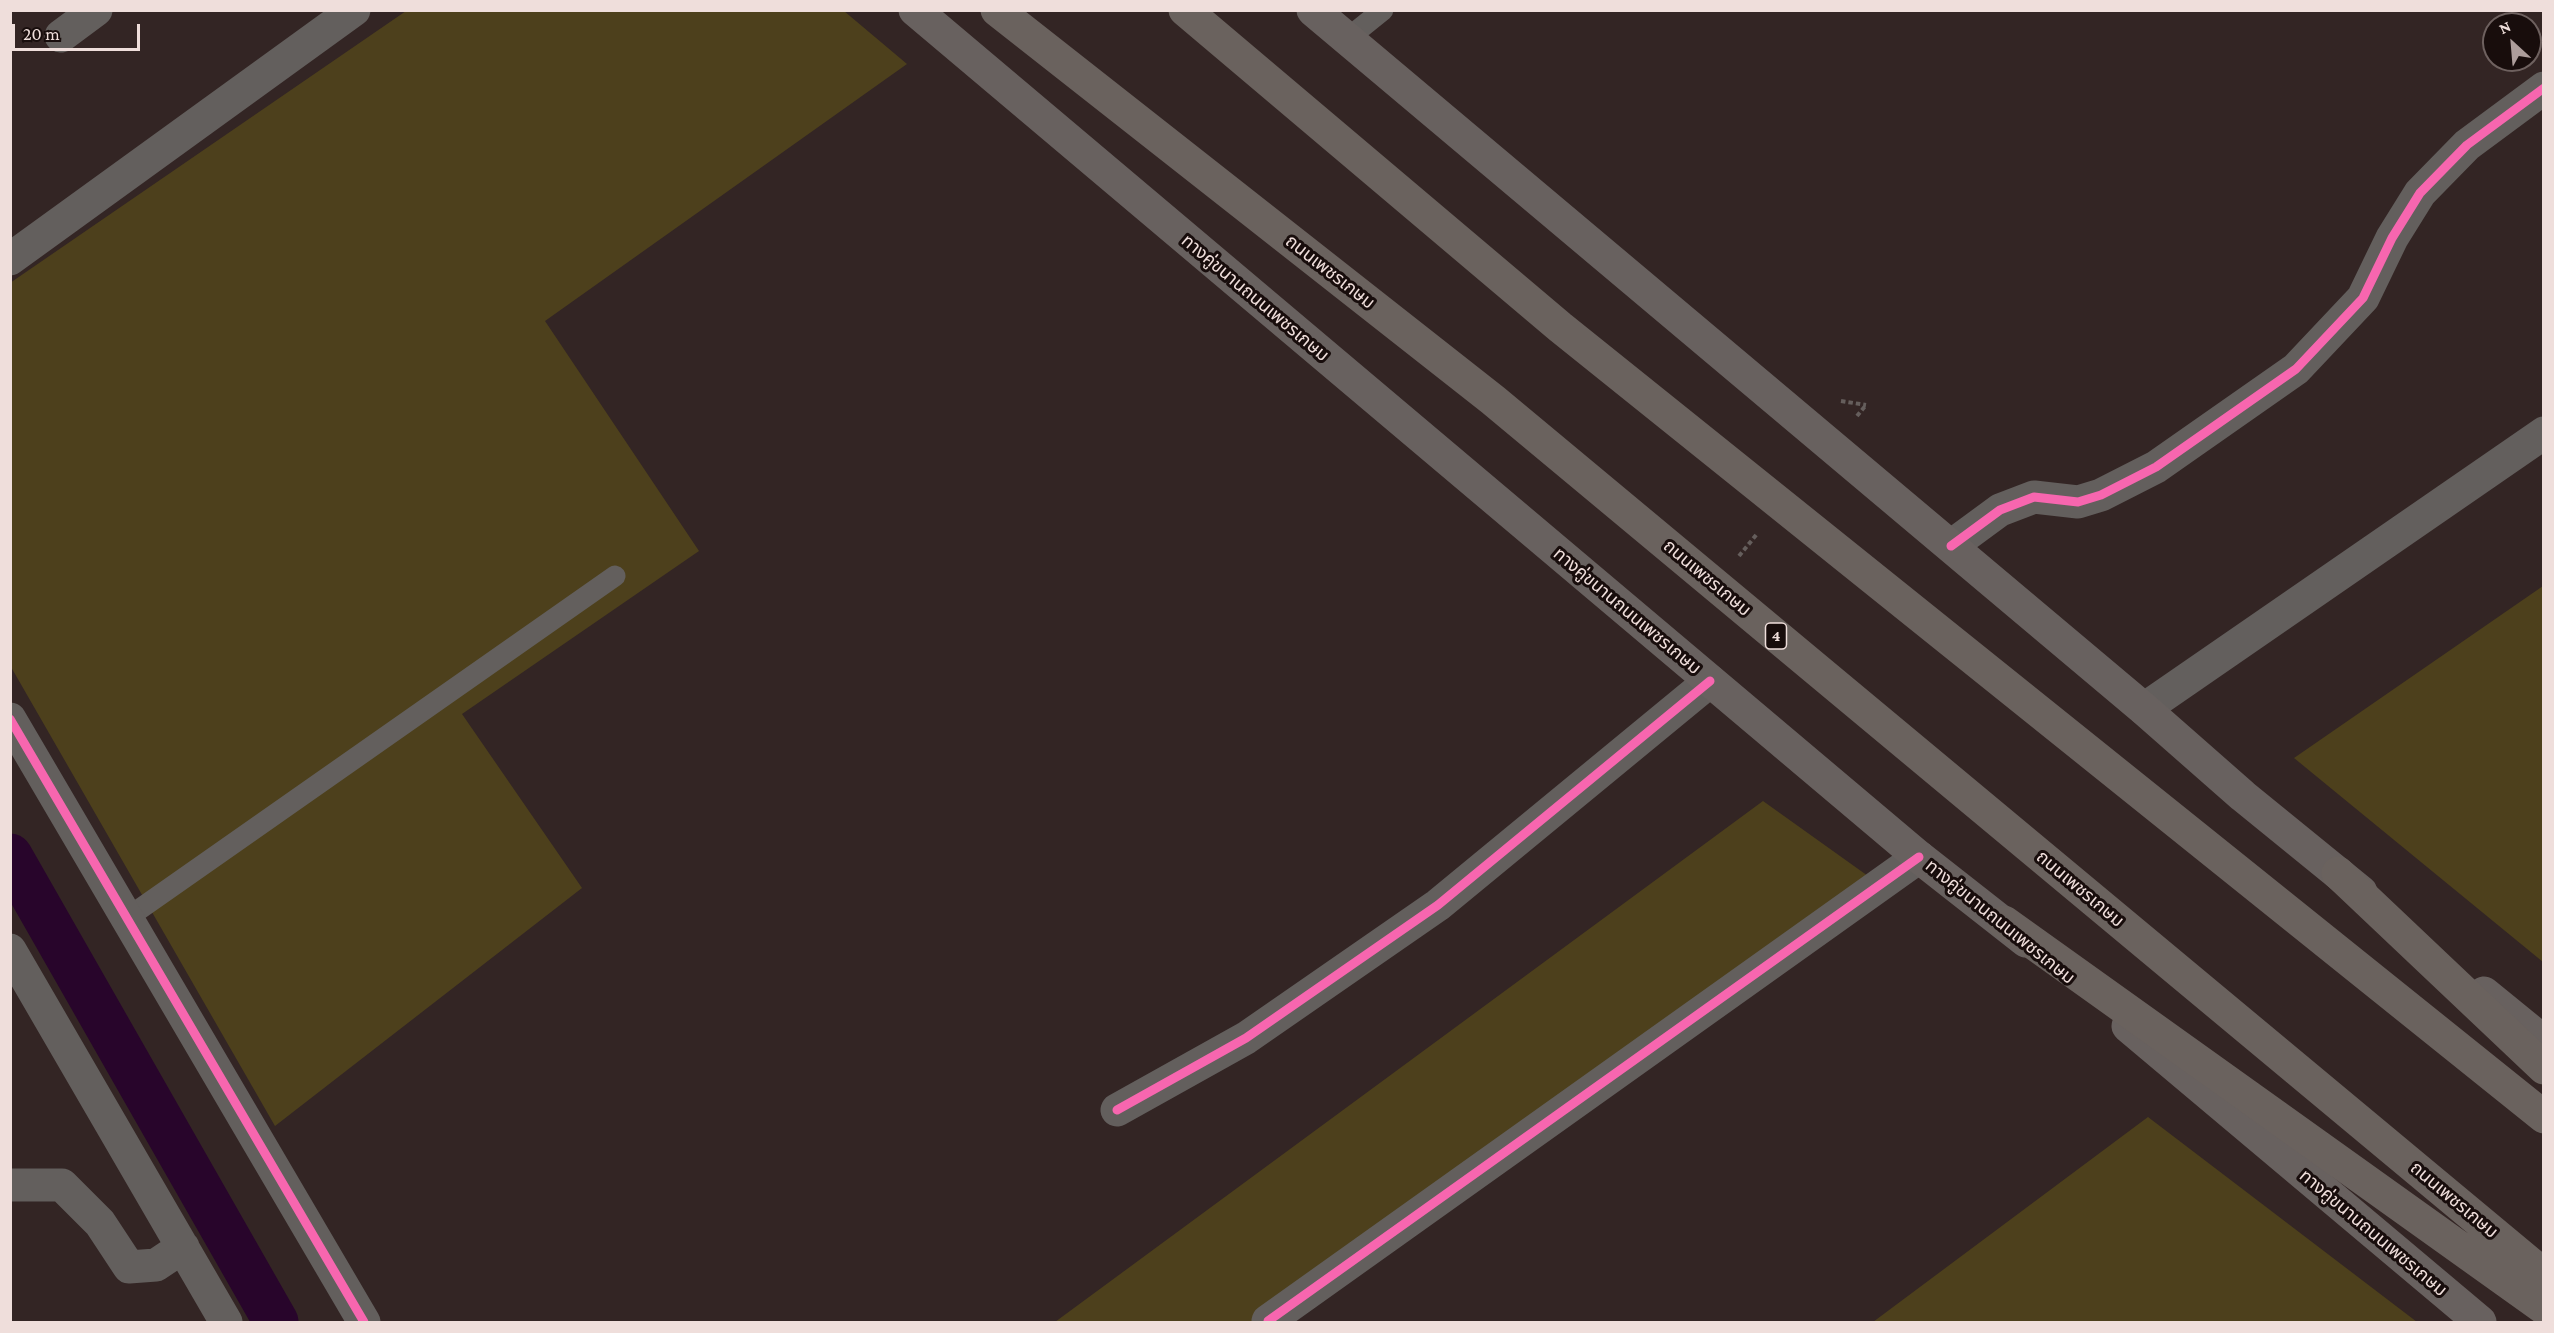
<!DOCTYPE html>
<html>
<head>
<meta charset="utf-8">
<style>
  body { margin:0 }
  #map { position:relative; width:2554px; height:1333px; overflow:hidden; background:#332524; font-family:"Crimson Pro",serif }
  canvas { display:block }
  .frame { position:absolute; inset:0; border:12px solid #efdedb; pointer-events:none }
  .north { position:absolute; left:2482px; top:12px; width:60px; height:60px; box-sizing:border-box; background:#180d0c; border:2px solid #6e615f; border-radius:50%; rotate:334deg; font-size:16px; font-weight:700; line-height:24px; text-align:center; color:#efdedb }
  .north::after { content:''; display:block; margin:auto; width:21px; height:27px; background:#ad9d9b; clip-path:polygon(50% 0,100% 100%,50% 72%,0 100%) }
  .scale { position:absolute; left:12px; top:24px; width:128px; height:27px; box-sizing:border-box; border:3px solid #efdedb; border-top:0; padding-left:8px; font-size:18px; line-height:21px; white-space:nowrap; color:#efdedb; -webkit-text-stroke:4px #180d0c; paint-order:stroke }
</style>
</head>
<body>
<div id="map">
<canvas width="2554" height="1333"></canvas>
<div class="frame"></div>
<div class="north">N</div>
<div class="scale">20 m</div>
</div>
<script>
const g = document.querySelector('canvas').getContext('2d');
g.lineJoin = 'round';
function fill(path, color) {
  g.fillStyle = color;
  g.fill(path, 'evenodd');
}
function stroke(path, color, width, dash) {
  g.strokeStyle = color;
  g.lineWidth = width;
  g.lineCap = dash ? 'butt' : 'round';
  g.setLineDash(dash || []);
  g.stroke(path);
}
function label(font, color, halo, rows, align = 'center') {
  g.font = font + ' "Crimson Pro","Noto Sans Thai",serif';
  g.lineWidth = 6;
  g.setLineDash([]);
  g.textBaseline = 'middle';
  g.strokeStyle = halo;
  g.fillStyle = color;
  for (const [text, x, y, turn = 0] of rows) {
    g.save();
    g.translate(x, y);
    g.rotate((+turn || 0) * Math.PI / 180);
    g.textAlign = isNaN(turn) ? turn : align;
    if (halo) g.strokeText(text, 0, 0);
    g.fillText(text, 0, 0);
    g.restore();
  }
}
fill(new Path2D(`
  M406,11H844L907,64L545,321L699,551L462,714L582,888L275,1126L11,667L10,283Z
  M2543,586V962L2294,758Z
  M1763,801L1889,891L1281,1322H1055Z
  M2148,1117L2417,1322H1873Z`), '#4d401c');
stroke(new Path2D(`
  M10,856L276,1322`), '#28052b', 45);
stroke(new Path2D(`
  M1841,401L1866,405
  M1857,416L1866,405
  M1739,556L1757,534`), '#655e5c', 4, [4.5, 3]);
stroke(new Path2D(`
  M1347,39L1383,10
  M127,918L615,576`), '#635f5d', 21);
stroke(new Path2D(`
  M61,36L96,10
  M10,259L354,10
  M1951,546L2000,510L2034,497L2078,502L2101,495L2156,467L2296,369L2363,298L2392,238L2420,193L2467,145L2544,88
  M2144,709L2544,433
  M10,950L226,1322
  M1117,1110L1246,1038L1438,905L1710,681
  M10,1185H62L100,1223L129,1267L156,1265L183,1247
  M1268,1321L1919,857`), '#635f5d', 33);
stroke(new Path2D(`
  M10,719L364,1322`), '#635f5d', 33);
stroke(new Path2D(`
  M915,10L1919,857L2026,941
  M1313,10L2144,709L2243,796L2361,892
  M2484,993L2544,1042
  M2128,1026L2480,1322`), '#68615f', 33);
stroke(new Path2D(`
  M997,10L1493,400L2544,1275
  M1185,10L1560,327L2544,1117
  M2338,873L2544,1068
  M2004,922L2544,1308`), '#6a625e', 33);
stroke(new Path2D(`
  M1951,546L2000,510L2034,497L2078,502L2101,495L2156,467L2296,369L2363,298L2392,238L2420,193L2467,145L2544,88
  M10,719L364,1322
  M1117,1110L1246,1038L1438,905L1710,681
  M1268,1321L1919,857`), '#f766af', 9);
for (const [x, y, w] of [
  [1776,636,21]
]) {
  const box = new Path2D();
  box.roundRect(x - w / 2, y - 13, w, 26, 4.5);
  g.fillStyle = '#180d0c';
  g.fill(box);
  stroke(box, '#efdedb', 1.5);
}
label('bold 16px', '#efdedb', null, [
  ["4",1776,636]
]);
label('18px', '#efdedb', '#180d0c', [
  ["ถนนเพชรเกษม",1330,272,38],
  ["ทางคู่ขนานถนนเพชรเกษม",1255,298,40],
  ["ถนนเพชรเกษม",1707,578,40],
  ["ทางคู่ขนานถนนเพชรเกษม",1627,611,40],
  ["ถนนเพชรเกษม",2080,889,40],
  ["ทางคู่ขนานถนนเพชรเกษม",2000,922,39],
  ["ถนนเพชรเกษม",2454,1200,40],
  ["ทางคู่ขนานถนนเพชรเกษม",2373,1233,40]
]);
</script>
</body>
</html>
